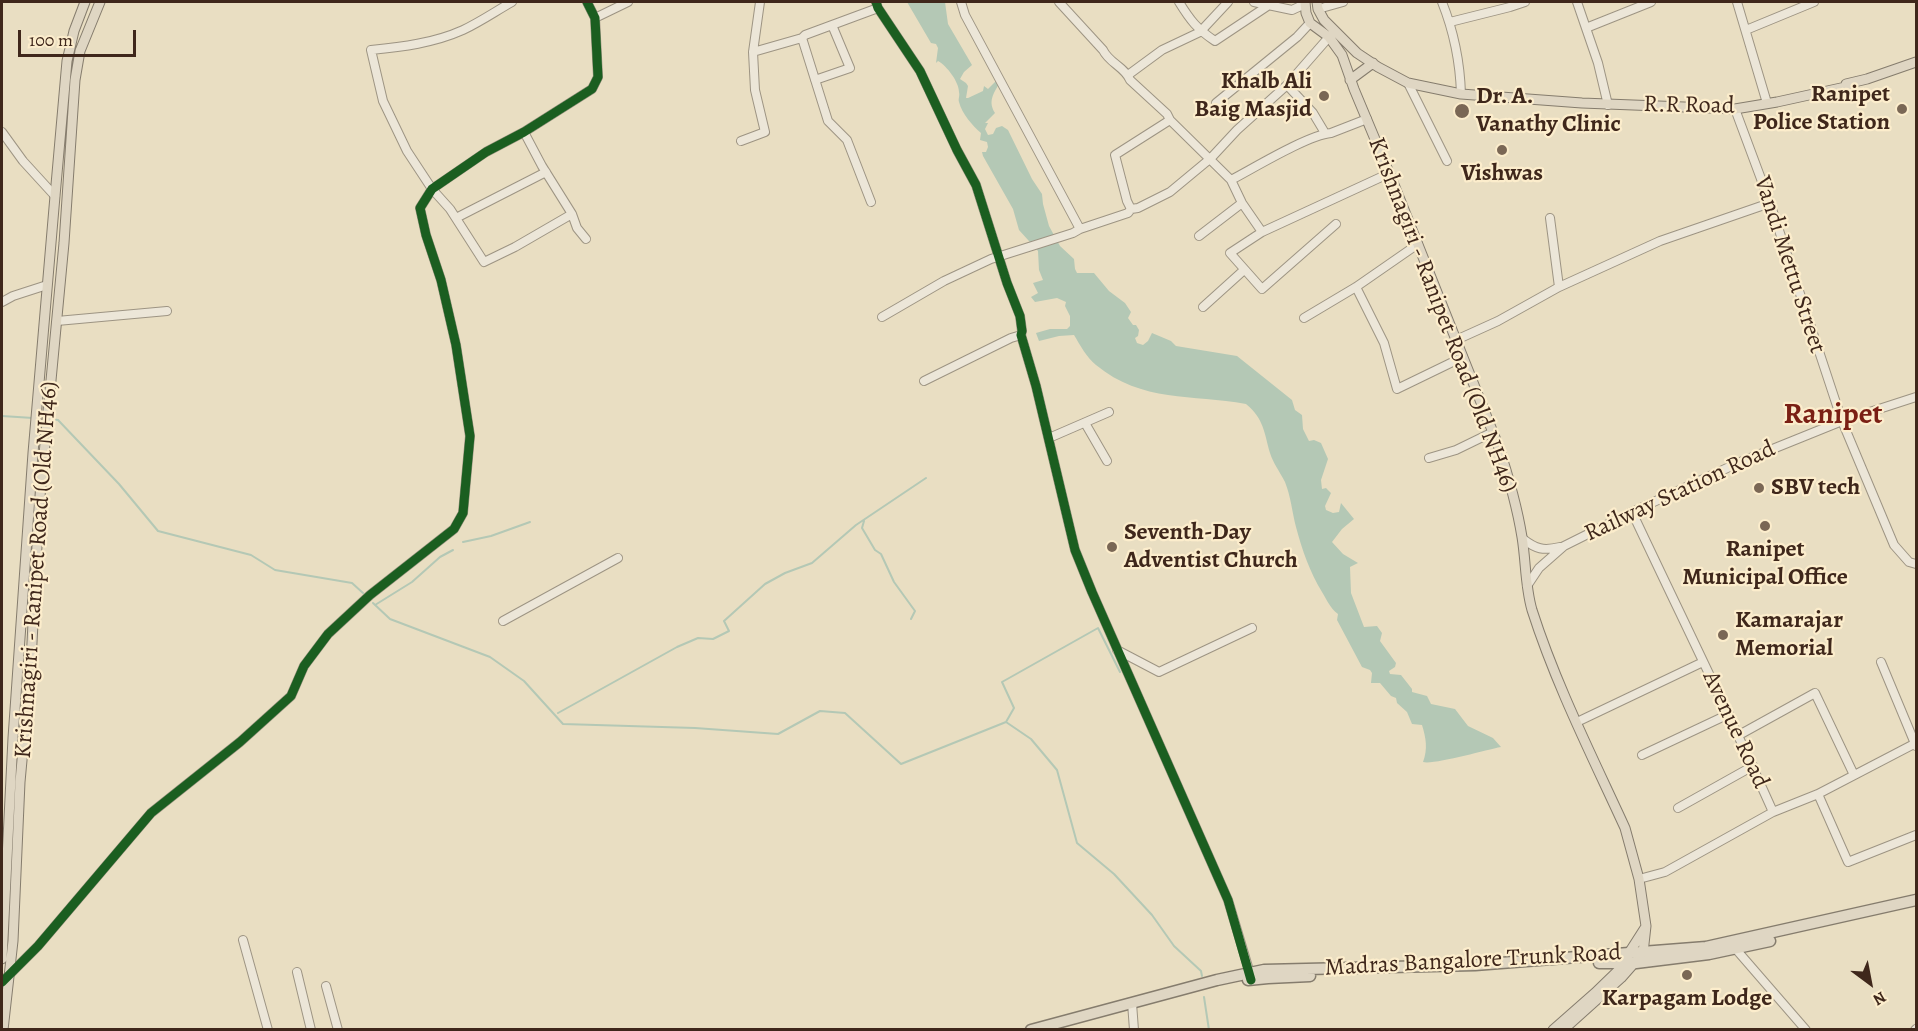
<!DOCTYPE html>
<html>
<head>
<meta charset="utf-8">
<style>
  body { margin:0 }
  #map { position:relative; width:1918px; height:1031px; overflow:hidden; background:#e9dec2; font-family:Alegreya,serif }
  canvas { display:block }
  .frame { position:absolute; inset:0; border:3px solid #3f271b; pointer-events:none }
  .north { position:absolute; left:1840px; top:953px; width:60px; height:60px; -webkit-text-stroke:4px #fcedcc; paint-order:stroke; rotate:148deg; font-size:16px; font-weight:700; line-height:24px; text-align:center; color:#3f271b }
  .north::after { content:''; display:block; margin:auto; width:21px; height:27px; background:#3f271b; clip-path:polygon(50% 0,100% 100%,50% 72%,0 100%) }
  .scale { position:absolute; left:18px; top:30px; width:118px; height:27px; box-sizing:border-box; border:3px solid #3f271b; border-top:0; padding-left:8px; font-size:18px; line-height:21px; white-space:nowrap; color:#3f271b; -webkit-text-stroke:4px #fcedcc; paint-order:stroke }
</style>
</head>
<body>
<div id="map">
<canvas width="1918" height="1031"></canvas>
<div class="frame"></div>
<div class="north">N</div>
<div class="scale">100 m</div>
</div>
<script>
const g = document.querySelector('canvas').getContext('2d');
g.lineJoin = 'round';
function fill(path, color) {
  g.fillStyle = color;
  g.fill(path, 'evenodd');
}
function stroke(path, color, width, dash) {
  g.strokeStyle = color;
  g.lineWidth = width;
  g.lineCap = dash ? 'butt' : 'round';
  g.setLineDash(dash || []);
  g.stroke(path);
}
function label(font, color, halo, rows, align = 'center') {
  g.font = font + ' Alegreya,serif';
  g.lineWidth = 4.5;
  g.setLineDash([]);
  g.textBaseline = 'middle';
  g.strokeStyle = halo;
  g.fillStyle = color;
  for (const [text, x, y, turn = 0] of rows) {
    g.save();
    g.translate(x, y);
    g.rotate((+turn || 0) * Math.PI / 180);
    g.textAlign = isNaN(turn) ? turn : align;
    if (halo) g.strokeText(text, 0, 0);
    g.fillText(text, 0, 0);
    g.restore();
  }
}
fill(new Path2D(`
  M907,2H945L948,24L972,65L964,72L960,79L966,83L968,86L966,98H968L983,91L984,86L988,89L996,81L999,84C993,94 988,102 995,113L985,123H988L985,129L988,135L993,134L996,128L1002,126L1008,130L1032,179L1042,194L1043,204L1049,226L1060,246L1074,259L1075,269L1077,273H1094L1109,291L1125,303L1131,312L1128,318L1133,325H1136L1139,330L1138,336L1135,338L1137,343L1143,345L1148,341L1152,333L1171,341L1176,346L1237,356L1292,400L1295,410L1302,415L1303,429L1309,441L1314,440L1321,443L1328,459L1321,480L1322,489L1326,488L1331,493L1325,506L1326,510L1333,513L1339,512L1341,503L1354,519L1342,529L1332,542L1343,554L1358,563L1350,567L1351,593L1364,627L1377,626L1382,633L1380,641L1396,663L1395,667L1389,671L1390,674L1401,675L1412,689V692L1427,696L1431,704L1455,709L1468,726L1493,738L1501,747C1485,750 1434,765 1423,762C1428,749 1426,738 1422,725L1412,724L1407,712L1397,703L1396,698L1391,696L1380,683H1371L1372,673L1370,670L1362,667L1337,620L1338,614C1330,608 1327,600 1322,592C1310,572 1302,550 1296,527C1292,512 1291,497 1285,482C1280,472 1273,463 1270,453C1264,432 1264,419 1246,404C1192,394 1142,403 1096,365C1087,358 1080,345 1074,335L1059,336L1039,341L1036,333L1050,329H1067L1070,326V316L1065,306L1066,302L1057,298L1035,302L1031,297L1038,293L1033,283L1043,280L1039,270L1038,251L1019,230L1013,209L983,156L982,152H986L988,147L987,142L980,140L981,133C973,126 962,114 959,102C958,98 960,97 959,92C959,82 947,66 938,61L936,63L938,48L936,44L931,43Z`), '#b4c8b5');
stroke(new Path2D(`
  M2,416L33,418
  M50,419L58,420L119,484L158,531L251,555L275,570L352,583L363,593
  M864,521L862,528L875,550L881,554L894,582L915,611L911,619
  M463,542L491,536L530,522
  M373,603L390,619L490,657L524,681L563,724L695,728L778,734L820,711L845,713L901,764L1006,722L1031,739L1057,770L1077,843L1114,874L1152,915L1174,946L1201,971L1202,976
  M375,605L412,582L440,557L453,550
  M558,713L677,647L698,638L713,639L729,631L724,621L765,584L785,573L812,563L856,525L926,478
  M1006,722L1014,708L1002,682L1098,628L1120,672
  M1204,997L1209,1030`), '#b4c8b5', 2);
const minor = new Path2D(`
  M512,2C496,11 480,22 463,30C434,43 402,47 371,50L383,101L407,151L432,189L450,209L484,262L515,247L572,214L542,166L524,132
  M876,2L878,8L920,71L957,150L976,185L1007,283L1020,316L1022,331L1021,335L1036,386L1075,550L1092,592L1228,900L1251,977
  M961,2L965,15L1080,229
  M1059,2L1103,50C1109,63 1125,67 1130,80L1167,114L1170,120L1231,180L1242,203L1262,232
  M1179,2C1190,20 1197,29 1215,41L1269,5
  M1254,2L1292,10L1305,4
  M1442,2C1454,32 1460,61 1461,94
  M1577,2L1598,63L1608,105
  M1737,2L1767,103
  M1318,9L1343,2
  M595,18L628,2
  M1450,22L1510,7L1525,2
  M1586,28L1651,2
  M1746,30L1814,2
  M802,38L828,121L847,140L871,202
  M753,52L802,38L805,35L878,8
  M1128,75L1162,50L1200,32L1228,2
  M815,80L850,68L832,25
  M1408,83L1447,161
  M1287,85L1313,113L1325,133
  M1216,103L1297,37L1310,23
  M1735,109L1770,203L1842,421L1894,545L1909,562L1916,564
  M2,132L23,161L55,196
  M741,141L765,132L755,90L753,52L760,2
  M1231,180C1254,168 1308,135 1331,133L1367,119
  M1131,209L1138,208L1170,192L1211,158L1237,130L1287,85L1329,37
  M572,214L577,228L586,239
  M456,218L546,172
  M1550,218L1559,287
  M1336,224L1262,289L1230,253L1262,232L1390,173
  M1199,236L1242,203
  M1356,287L1384,343L1397,389L1463,357
  M2,302L13,296L47,285
  M1203,307L1244,270
  M882,317L944,281L991,259L1073,233L1080,229L1128,213L1131,209L1127,201L1115,155L1170,120
  M1304,318L1356,287L1418,244
  M57,321L167,311
  M1456,340L1498,321L1559,287L1660,241L1770,203
  M924,381L1011,338L1021,335
  M1085,423L1107,461
  M1049,438L1109,412
  M1429,458L1456,450L1493,432
  M1632,512C1679,612 1728,711 1773,812L1665,872L1639,879
  M1523,539C1536,549 1543,551 1560,547
  M1527,586L1539,568L1564,546L1632,512L1738,463L1842,421L1916,397
  M503,621L618,558
  M1117,650L1159,672L1252,628
  M1881,662L1916,746
  M1577,722L1703,662
  M1739,735L1815,693L1854,775
  M1642,755L1729,714
  M1818,794L1916,743
  M1678,808L1753,766
  M1773,812L1818,794L1848,862L1916,835
  M243,940L268,1030
  M1734,947L1806,1030
  M297,972L311,1030
  M2,982L38,946L151,813L240,742L291,696L304,666L328,634L370,595L454,529L463,513L470,436L456,345L441,280L426,235L420,208L432,189L486,152L524,132L592,89L598,77L595,18L587,2
  M326,986L338,1030
  M1132,1003L1134,1030
  M1915,1030L1916,1029`);
const major = new Path2D(`
  M1305,2L1306,13L1310,23L1329,37L1342,55L1354,89L1395,187L1498,445C1508,475 1517,506 1522,537C1526,561 1525,586 1532,610C1556,685 1592,756 1625,828L1639,879L1646,926L1643,953L1621,978L1563,1030
  M1317,2L1318,9L1324,20L1357,53L1378,67L1408,83L1461,94L1582,103L1735,109L1777,102L1850,86L1851,84
  M1350,80L1373,63
  M1846,84L1867,79L1916,62
  M2,959L13,738L33,453L55,196L67,61L74,31L85,2
  M3,1030L13,941L20,782L31,662L39,507L64,243L75,80L80,51L100,2
  M1553,1030L1595,993L1627,962L1629,953L1645,928`);
const highway = new Path2D(`
  M1599,963H1636L1709,954L1770,941
  M1248,980L1268,978L1310,976
  M1031,1030L1217,980L1264,970L1475,965L1706,947L1916,900`);
stroke(minor, '#9d9483', 10);
stroke(major, '#857c6d', 11);
stroke(highway, '#857c6d', 13);
stroke(minor, '#ece6d8', 8);
stroke(major, '#dfd6c3', 9);
stroke(highway, '#dfd6c3', 10);
stroke(new Path2D(`
  M876,2L878,8L920,71L957,150L976,185L1007,283L1020,316L1022,331L1021,335L1036,386L1075,550L1092,592L1228,900L1251,980
  M2,982L38,946L151,813L240,742L291,696L304,666L328,634L370,595L454,529L463,513L470,436L456,345L441,280L426,235L420,208L432,189L486,152L524,132L592,89L598,77L595,18L587,2`), '#1b5e20', 9);
for (const [x, y, r, color] of [
  [1324,96,6,"#7a6755"],
  [1902,109,6,"#7a6755"],
  [1462,111,8,"#7a6755"],
  [1502,150,6,"#7a6755"],
  [1759,488,6,"#7a6755"],
  [1765,526,6,"#7a6755"],
  [1112,547,6,"#7a6755"],
  [1723,635,6,"#7a6755"],
  [1687,975,6,"#7a6755"]
]) {
  const dot = new Path2D();
  dot.arc(x, y, r, 0, 2 * Math.PI);
  g.fillStyle = color;
  g.fill(dot);
  stroke(dot, '#fcedcc', 2);
}
label('bold 24px', '#3f271b', '#fcedcc', [
  ["Khalb Ali",1312,82,"right"],
  ["Baig Masjid",1312,110,"right"],
  ["Ranipet",1890,95,"right"],
  ["Police Station",1890,123,"right"],
  ["Dr. A.",1476,97],
  ["Vanathy Clinic",1476,125],
  ["Vishwas",1502,174,"center"],
  ["SBV tech",1771,488],
  ["Seventh-Day",1124,533],
  ["Adventist Church",1124,561],
  ["Ranipet",1765,550,"center"],
  ["Municipal Office",1765,578,"center"],
  ["Kamarajar",1735,621],
  ["Memorial",1735,649],
  ["Karpagam Lodge",1687,999,"center"]
], 'left');
label('24px', '#3f271b', '#fcedcc', [
  ["R.R Road",1689,106,1],
  ["Vandi Mettu Street",1789,265,72],
  ["Krishnagiri - Ranipet Road (Old NH46)",1442,315,69],
  ["Railway Station Road",1680,492,-25],
  ["Krishnagiri - Ranipet Road (Old NH46)",37,570,-86],
  ["Avenue Road",1735,730,65],
  ["Madras Bangalore Trunk Road",1473,961,-3]
]);
label('bold 30px', '#7a1f14', '#fcedcc', [
  ["Ranipet",1833,416]
]);
</script>
</body>
</html>
